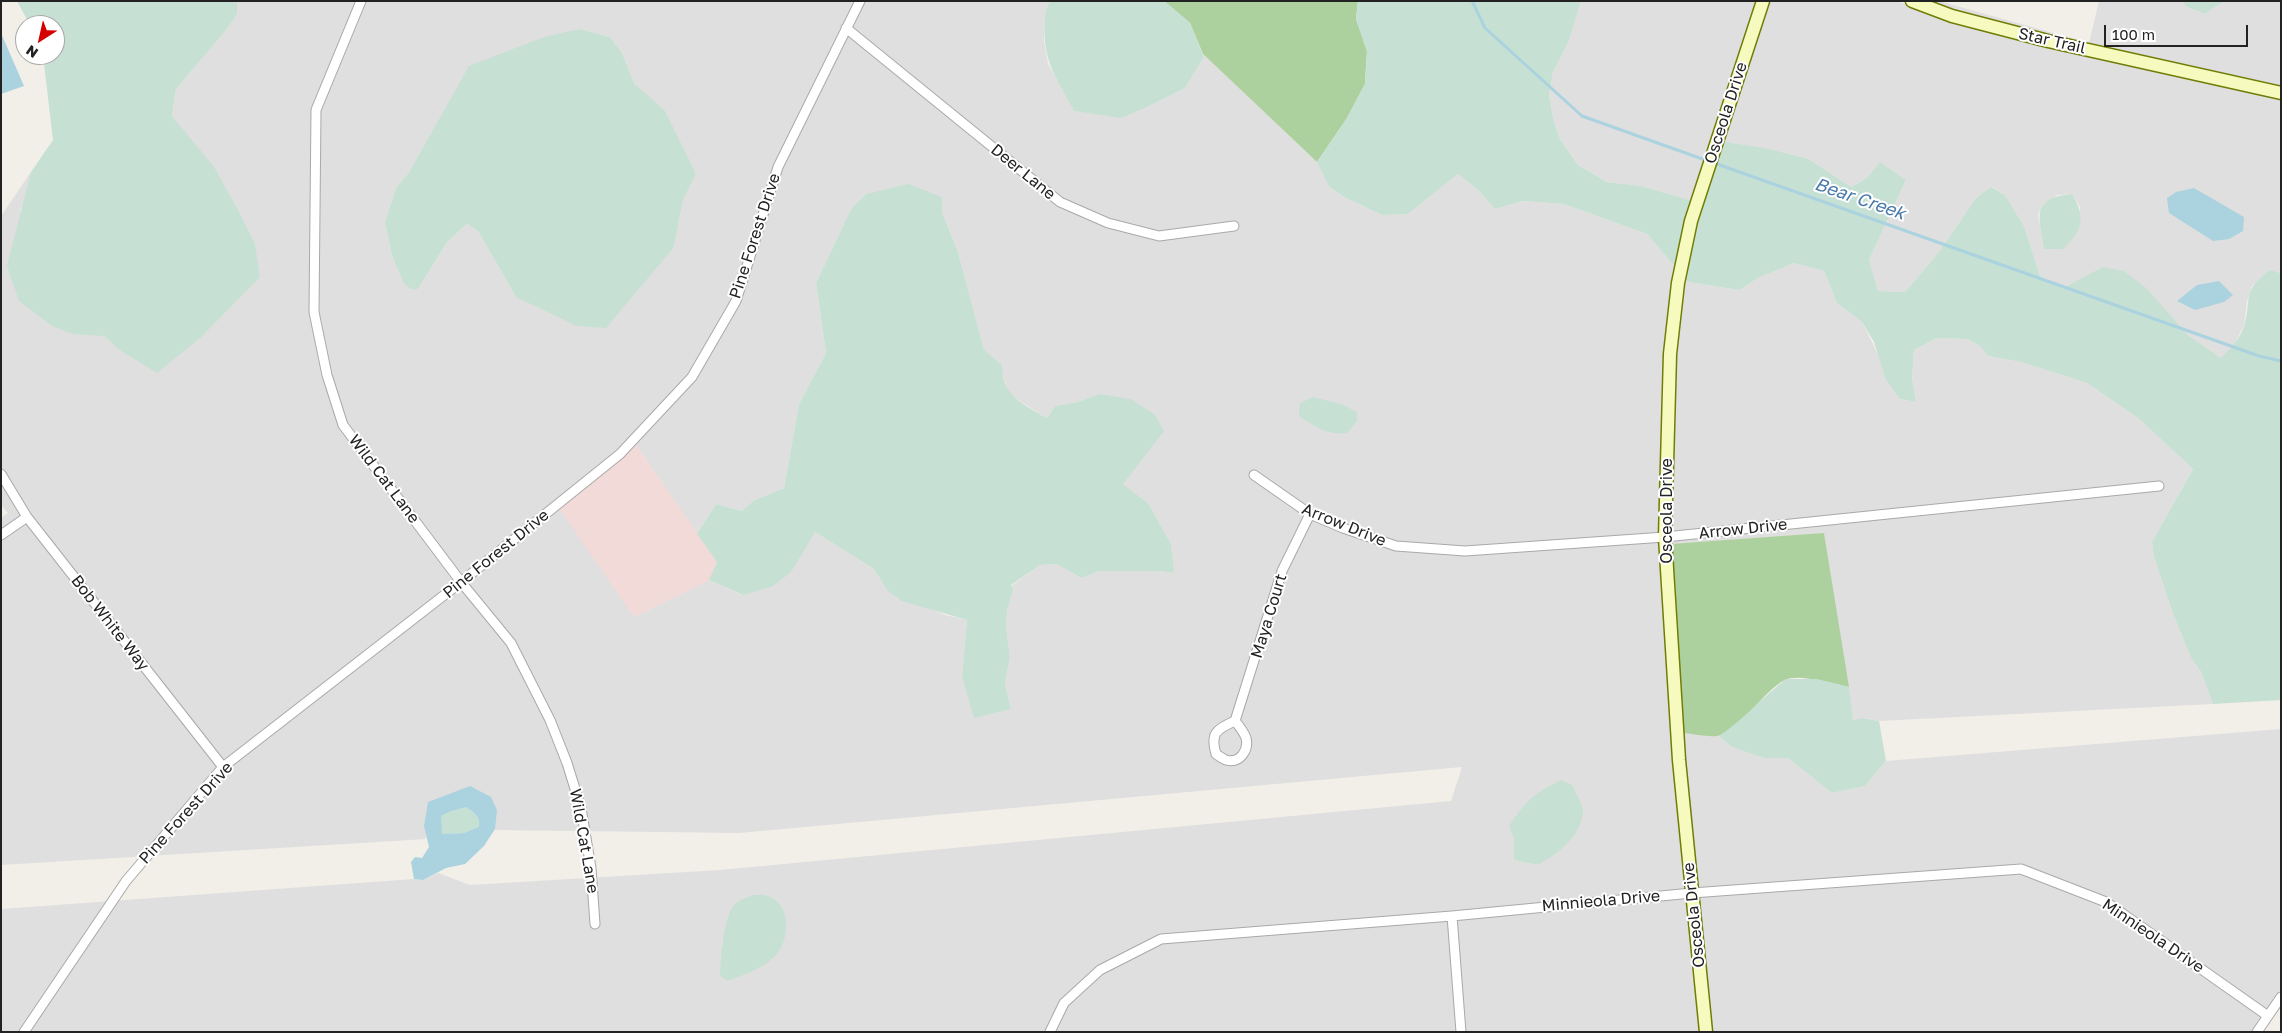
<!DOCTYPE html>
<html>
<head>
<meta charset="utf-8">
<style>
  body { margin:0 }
  #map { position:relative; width:2282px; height:1033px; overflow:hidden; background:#f2efe9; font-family:"Golos Text",sans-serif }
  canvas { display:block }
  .frame { position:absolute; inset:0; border:2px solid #222; pointer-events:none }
  .north { position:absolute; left:15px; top:15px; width:50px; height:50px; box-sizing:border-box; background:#fff; border:1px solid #a7a7a7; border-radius:50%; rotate:215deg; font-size:14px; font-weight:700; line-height:20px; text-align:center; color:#222 }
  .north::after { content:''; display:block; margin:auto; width:18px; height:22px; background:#d40000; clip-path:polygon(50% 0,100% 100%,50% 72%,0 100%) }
  .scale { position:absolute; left:2104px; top:25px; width:144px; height:22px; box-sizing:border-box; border:2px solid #222; border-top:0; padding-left:6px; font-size:15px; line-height:18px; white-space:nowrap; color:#222; -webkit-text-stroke:4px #fff; paint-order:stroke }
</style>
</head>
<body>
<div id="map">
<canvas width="2282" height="1033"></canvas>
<div class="frame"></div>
<div class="north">N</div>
<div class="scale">100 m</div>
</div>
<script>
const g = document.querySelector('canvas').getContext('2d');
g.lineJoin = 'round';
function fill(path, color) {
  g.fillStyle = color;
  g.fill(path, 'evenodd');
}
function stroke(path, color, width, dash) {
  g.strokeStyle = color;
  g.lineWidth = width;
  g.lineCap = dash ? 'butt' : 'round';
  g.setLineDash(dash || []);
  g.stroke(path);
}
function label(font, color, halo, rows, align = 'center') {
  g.font = font + ' "Golos Text",sans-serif';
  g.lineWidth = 4;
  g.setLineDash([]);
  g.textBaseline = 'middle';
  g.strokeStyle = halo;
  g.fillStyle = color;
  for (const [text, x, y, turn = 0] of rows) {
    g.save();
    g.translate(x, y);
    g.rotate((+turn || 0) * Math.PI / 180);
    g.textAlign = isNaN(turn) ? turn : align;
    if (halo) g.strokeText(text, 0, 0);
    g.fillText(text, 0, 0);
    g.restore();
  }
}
fill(new Path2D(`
  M237,1H1050L1046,8L1044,41L1048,64L1074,111L1120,117L1141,110L1185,88L1204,57L1203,54L1317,162L1329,187L1346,198L1382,215L1408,214L1458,174L1478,190L1495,209L1523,201L1564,204L1647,234L1676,268L1660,538L1701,1032H1V909L414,879L423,880L438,873L470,885L720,870L1451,801L1462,767L739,833L494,830L495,828L425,837L426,839L1,865V518L8,513L1,505V216L31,172L26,198L20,211L104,336L118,349L188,137L172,116L176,89L227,29L237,14ZM580,29L610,37L622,53L634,83L647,97L696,174L683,200L674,247L516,297L478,231L467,224L447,242L418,289L404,284L392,256L385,222L396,188L410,171ZM866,194L942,197V212L958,252L984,351L1002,365V373L1010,395L1047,418L1055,406L1078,402L1099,394L1123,484L1148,503L1171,544L1173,573L1160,571H1099L1082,578L1056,564L1040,565L1011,586L1013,590L1007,611L1006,627L1010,657L1005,683L1011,709L962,676L967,620L945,615L887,590L874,569L815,532L742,595L709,580L634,617L632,439L697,534L716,504L742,511L753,501L784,488L799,404L826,353L816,283L851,209ZM1514,838L1538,865L1514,860ZM727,924L772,959L728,981L722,944Z
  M1581,1H1758L1693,201L1641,186L1607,182L1578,165L1560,139L1554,122L1549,96L1553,72L1569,41Z
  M1768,1H1897L1950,21L2281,98V273L2270,270L2252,286L2247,301L2244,325L2235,343L2222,359L2189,336L2172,318L2102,267L2063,288L2041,279L2024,226L2005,195L1992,187L1976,198L1939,252L1905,292L1878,291L1869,260L1906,180L1880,163L1867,178L1851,187L1809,159L1770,149L1715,164ZM2072,194L2080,207V225L2044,249L2038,214L2044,203L2058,195Z
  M1928,1H1939L2089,43L2099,1H2183L2185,6L2205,14L2224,1H2281V87L2050,36L1954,11Z
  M1794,263L1824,271L1837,303L1862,322L1900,399L1916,402L1912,378L1914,350L1937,338L1967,339L1980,346L1988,356L2021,362L2087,383L2138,418L2193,469L2152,542L2154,557L2173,614L2191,658L2201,672L2213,704L1879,721L1863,718L1853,720L1824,534L1670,544L1675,353L1684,277L1688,282L1740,290L1758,278Z
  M2281,729V989L2251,1032H1711L1683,733L1719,736L1730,746L1748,753L1765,758H1788L1832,793L1865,786L1886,761Z`), '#e0dfdf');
fill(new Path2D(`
  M632,439L717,562L710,580L634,617L554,501Z`), '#f2dad9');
fill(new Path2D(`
  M1164,1H1358L1356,19L1367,51L1365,84L1347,118L1317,162L1203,54L1190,23Z
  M1824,533L1849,687C1835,684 1797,673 1785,680C1765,689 1737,734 1717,736C1706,737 1694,734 1683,733L1670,544Z`), '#add19e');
fill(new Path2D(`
  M17,1H237V14L227,29L176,89L172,116L214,167L238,210L255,244L260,277L201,337L157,373L118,349L104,336L72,334L52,326L19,301L7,266L31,172L53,140L43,55H55V25H30Z
  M1050,1H1164L1190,23L1204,57L1185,88L1141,110L1120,118L1074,111C1057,79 1042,61 1045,23C1045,15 1045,9 1050,1Z
  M1358,1H1581L1569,41L1553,72L1549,96L1554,122L1560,139L1578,165L1607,182L1641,186L1693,201L1676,268L1647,234L1564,204L1523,201L1495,209L1478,190L1458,174L1408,214L1382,215L1346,198L1329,187L1317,162L1347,118L1365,84L1367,51L1356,19Z
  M2183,1H2224L2205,14L2185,6Z
  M580,29L610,37L622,53L634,83L665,111L696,174L683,200L674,247L606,328L577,326L516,297L478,231L467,224L447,242L418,289H411L404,284L392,256L385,222L396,188L410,171L469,66L544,37Z
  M1724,142L1770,149L1809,159L1851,187L1867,178L1880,162L1906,180L1869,260L1878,291L1905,292L1939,252L1976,198L1991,187L2005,195L2024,226L2041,279L2063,288L2102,267L2124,271L2146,288L2189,336L2221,358C2230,349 2240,339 2244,326C2253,296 2240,293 2270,270L2281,273V700L2213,704L2201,672L2191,658L2173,614L2154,557L2152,542L2193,469L2138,418L2087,383L2021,362L1988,356L1980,346L1967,339L1937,338L1914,350L1912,378L1916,402L1900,399L1886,380L1874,342L1862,322L1837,303L1824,271L1794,263L1758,278L1740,290L1688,282L1684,277C1694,231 1706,186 1724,142Z
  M908,184L942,197V212L958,252L984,350L1002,365C1002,396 1023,404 1047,418L1055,406L1078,402L1099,394L1131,399L1155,415L1164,431L1123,484L1148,503L1171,544L1174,573L1160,571H1099L1082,578L1056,564L1040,565L1011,585L1013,590L1007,611L1006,627L1010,657L1005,683L1011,709L974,718L962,676L967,620L902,601L887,590L874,569L815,532L791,572L773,586L743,595L709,580L717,562L697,534L716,504L742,511L753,501L784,488L799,404L826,353L816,283L851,209L866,194Z
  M2072,194C2086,217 2083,231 2063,249H2044C2040,217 2029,198 2072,194Z
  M1313,397L1341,404L1357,412V421L1347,433C1325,435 1316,427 1299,416L1300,403Z
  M1786,679H1817L1849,687L1853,720L1862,718L1879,721L1886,761L1865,786L1832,793L1788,758H1765L1748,753L1730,746L1719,736C1744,719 1763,697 1786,679Z
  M1561,780L1572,785C1575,792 1583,804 1583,811C1582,836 1557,854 1538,865L1514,860V838L1509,826C1526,801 1534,793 1561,780Z
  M466,807C474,811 481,817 480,827L464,833L441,834V816L451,811Z
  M753,895C758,895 764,894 768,896C793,905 790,943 773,958C762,969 742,975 728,981L720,976C721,958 723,917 735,904C739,899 748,898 753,895Z`), '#c6e0d4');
fill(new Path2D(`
  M1,33L24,86L1,94Z
  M2194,188L2244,217L2243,231L2229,239L2213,241L2169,213L2167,198L2176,192Z
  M2219,281L2233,295L2224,302L2195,310L2177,301L2197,285Z
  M470,786L491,797L497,810L495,829L484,846L465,864L446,868L423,880L414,879L411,862L415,857L422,858L429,847L424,826L428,802ZM466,807C474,812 481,817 479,827L464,833L442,834L441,816L451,811Z`), '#aad3df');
stroke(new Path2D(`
  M1472,1L1485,28L1582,116L1708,161
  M1714,163L2259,356L2281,361`), '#aad3df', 3);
const street = new Path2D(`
  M361,1L316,110L314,312L327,375L343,425L461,582L511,643L550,720L567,763L581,808L591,868L595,924
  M846,28L1060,202L1108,223L1159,236L1234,226
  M1,474L27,517L223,767
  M1254,475L1310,514L1343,528L1396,546L1465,551L1665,537L2159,486
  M1,535L27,517
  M1235,721C1216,729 1210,734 1216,754C1219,756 1223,759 1226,760C1240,764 1249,750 1246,738C1244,732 1239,726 1235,721L1282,571L1310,514
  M1452,916L1461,1032
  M24,1032L126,881L223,767L461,582L620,454L692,377L736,301L778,167L860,1
  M1050,1032L1064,1003L1100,970L1161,939L1452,916L1692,893L2021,869L2106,902L2268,1016
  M2257,1032L2281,997`);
const secondary = new Path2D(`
  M1912,1L1952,16L2048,41L2281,93
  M1706,1032L1679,760L1665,537L1670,354L1678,283L1691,221L1763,1`);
stroke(street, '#a9a9a9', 11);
stroke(secondary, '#707d05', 15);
stroke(street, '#fff', 9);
stroke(secondary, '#f7fabf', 12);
label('16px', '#222', '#fff', [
  ["Star Trail",2052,41,13],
  ["Osceola Drive",1726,113,-72],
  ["Deer Lane",1023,172,39],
  ["Pine Forest Drive",755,236,-72],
  ["Wild Cat Lane",384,479,53],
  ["Osceola Drive",1667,511,-90],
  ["Arrow Drive",1344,525,22],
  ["Arrow Drive",1743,529,-6],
  ["Pine Forest Drive",496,554,-39],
  ["Maya Court",1269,616,-73],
  ["Bob White Way",110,623,52],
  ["Pine Forest Drive",186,813,-48],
  ["Wild Cat Lane",584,841,80],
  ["Minnieola Drive",1601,901,-5],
  ["Osceola Drive",1694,915,-96],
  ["Minnieola Drive",2153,936,34]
]);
label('italic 18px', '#4a7aab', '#fff', [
  ["Bear Creek",1860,199,19]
]);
</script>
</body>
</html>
